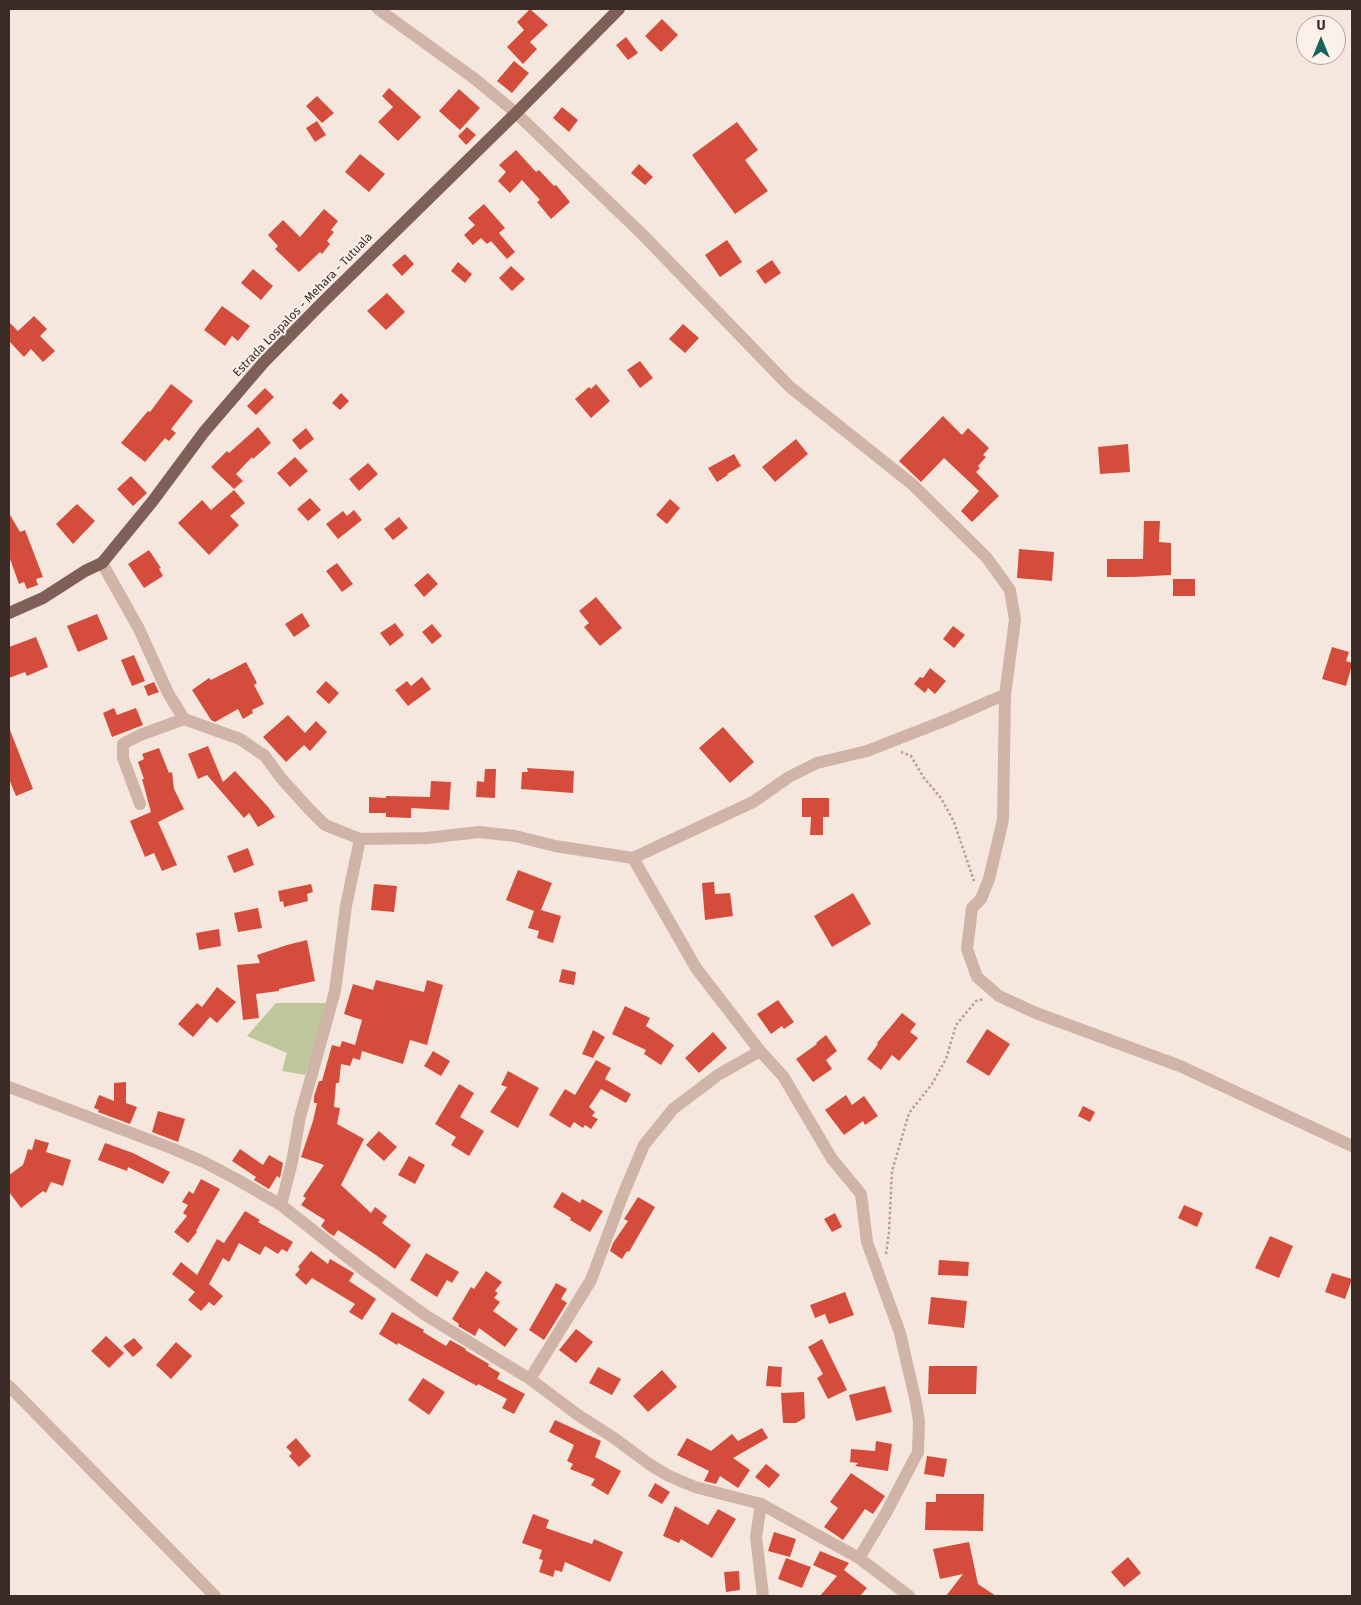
<!DOCTYPE html>
<html>
<head>
<meta charset="utf-8">
<style>
  body { margin:0 }
  #map { position:relative; width:1361px; height:1605px; overflow:hidden; background:#f5e7dd; font-family:"Fira Sans",sans-serif }
  canvas { display:block }
  .frame { position:absolute; inset:0; border:10px solid #3b2c28; pointer-events:none }
  .north { position:absolute; left:1296px; top:15px; width:50px; height:50px; box-sizing:border-box; background:#fcf1ea; border:1px solid #afa29c; border-radius:50%; rotate:0deg; font-size:14px; font-weight:700; line-height:20px; text-align:center; color:#3b2c28 }
  .north::after { content:''; display:block; margin:auto; width:18px; height:22px; background:#18625d; clip-path:polygon(50% 0,100% 100%,50% 72%,0 100%) }
</style>
</head>
<body>
<div id="map">
<canvas width="1361" height="1605"></canvas>
<div class="frame"></div>
<div class="north">U</div>
</div>
<script>
const g = document.querySelector('canvas').getContext('2d');
g.lineJoin = 'round';
function fill(path, color) {
  g.fillStyle = color;
  g.fill(path, 'evenodd');
}
function stroke(path, color, width, dash) {
  g.strokeStyle = color;
  g.lineWidth = width;
  g.lineCap = dash ? 'butt' : 'round';
  g.setLineDash(dash || []);
  g.stroke(path);
}
function label(font, color, halo, rows, align = 'center') {
  g.font = font + ' "Fira Sans",sans-serif';
  g.lineWidth = 4;
  g.setLineDash([]);
  g.textBaseline = 'middle';
  g.strokeStyle = halo;
  g.fillStyle = color;
  for (const [text, x, y, turn = 0] of rows) {
    g.save();
    g.translate(x, y);
    g.rotate((+turn || 0) * Math.PI / 180);
    g.textAlign = isNaN(turn) ? turn : align;
    if (halo) g.strokeText(text, 0, 0);
    g.fillText(text, 0, 0);
    g.restore();
  }
}
fill(new Path2D(`
  M276,1003H329L305,1075L282,1071L287,1053L247,1036Z`), '#bec79b');
fill(new Path2D(`
  M530,9L548,25L530,42L537,49L523,64L507,47L524,30L517,22Z
  M662,19L678,35L661,52L645,36Z
  M626,37L638,53L628,60L616,45Z
  M514,61L529,73L512,93L497,81Z
  M389,88L421,117L398,141L378,122L393,107L382,96Z
  M459,89L480,108L460,130L439,111Z
  M317,96L334,113L322,123L306,106Z
  M562,107L578,120L569,132L553,118Z
  M317,121L326,135L315,142L306,128Z
  M737,122L758,150L745,160L768,191L735,214L692,155Z
  M467,127L476,135L466,145L458,136Z
  M516,150L536,172L539,170L554,186L556,185L570,202L551,219L537,202L540,200L522,180L510,193L498,181L506,172L499,165Z
  M360,154L385,174L369,192L345,172Z
  M639,164L653,177L645,185L631,173Z
  M484,204L505,228L499,233L515,252L507,259L491,241L487,244L481,238L473,245L464,235L475,225L468,218Z
  M324,209L338,221L331,230L334,232L327,241L330,244L322,254L320,252L299,272L275,249L278,246L268,235L283,220L300,237Z
  M727,240L742,262L720,277L705,255Z
  M405,254L414,264L402,276L392,265Z
  M772,260L781,273L765,284L756,271Z
  M458,262L472,274L465,283L451,271Z
  M511,266L525,279L512,291L499,278Z
  M253,269L273,286L261,300L241,283Z
  M387,293L405,312L386,330L367,311Z
  M222,306L250,326L238,341L232,336L225,346L204,330Z
  M34,316L47,329L40,336L55,351L43,362L31,349L24,357L9,341V322L18,331Z
  M683,324L699,338L685,353L669,339Z
  M640,361L653,378L640,388L627,370Z
  M171,384L193,401L171,429L176,433L169,441L165,438L145,462L121,443L148,411L150,412Z
  M596,384L610,401L591,418L575,399L589,387L591,389Z
  M265,388L274,397L256,415L247,406Z
  M341,393L349,401L340,410L332,403Z
  M943,416L962,435L968,428L989,448L983,455L986,457L978,466L980,468L976,472L999,496L972,522L961,511L979,491L944,458L921,482L899,461Z
  M258,427L271,443L253,459L252,457L236,474L243,481L234,489L211,467L227,451L229,453Z
  M306,428L314,439L300,450L292,440Z
  M796,439L808,454L775,482L762,467Z
  M1128,444L1130,472L1100,474L1098,447Z
  M734,454L741,466L727,474L728,475L717,482L708,468Z
  M295,457L308,471L290,487L277,473Z
  M368,463L378,474L359,491L349,479Z
  M131,476L147,493L133,506L117,489Z
  M234,490L245,503L230,516L239,525L209,555L178,523L202,500L211,510Z
  M310,498L321,510L308,521L297,509Z
  M670,499L680,508L667,524L656,515Z
  M77,504L95,521L73,544L56,524Z
  M354,510L362,520L338,539L326,524L343,511L347,516Z
  M9,513L20,532L25,530L43,577L36,579L38,585L27,589L24,582L19,584L9,556Z
  M399,517L408,528L393,540L384,529Z
  M1144,521H1160L1159,542L1171,543V575L1133,577H1107V559H1143Z
  M1019,549L1054,552L1052,581L1017,578Z
  M149,550L161,568L159,569L163,576L144,588L128,564Z
  M337,563L353,584L342,592L326,571Z
  M428,573L438,584L424,597L414,585Z
  M1173,579H1195V596H1173Z
  M596,597L622,628L600,646L584,627L589,623L579,611Z
  M302,613L310,626L294,637L285,624Z
  M97,614L108,639L78,652L67,626Z
  M395,623L404,635L390,646L380,633Z
  M432,624L442,636L432,644L422,632Z
  M953,626L965,635L954,648L943,639Z
  M36,637L48,667L27,676L25,672L9,678V647Z
  M1332,647L1349,652L1346,661L1352,663V665L1346,686L1322,679Z
  M134,655L145,681L132,686L121,660Z
  M246,662L257,683L254,685L264,704L252,710L253,713L243,719L238,709L215,722L211,720L192,690L209,678L211,680Z
  M930,668L946,681L935,694L928,688L925,693L914,684L920,677L923,678Z
  M422,677L431,689L408,706L395,690L407,681L411,686Z
  M326,681L339,693L329,704L316,692Z
  M154,682L159,692L148,696L144,686Z
  M114,708L117,715L136,708L143,725L112,737L103,713Z
  M288,715L305,733L316,721L327,732L310,751L304,745L286,762L263,737Z
  M723,727L754,762L730,783L699,748Z
  M10,730L33,789L16,796L9,779Z
  M208,746L223,782L235,771L269,808L275,817L258,827L249,813L244,818L207,775L198,779L188,754Z
  M159,748L169,773L172,772L174,789L184,809L158,822L177,865L162,871L154,853L145,857L130,821L151,812L142,779H144L138,762L144,759L142,754Z
  M527,768L574,771L573,793L521,789L522,772H528Z
  M485,769H496L495,798L476,797L477,781L484,782Z
  M431,781L451,782L449,810L411,808V818L386,817V813H369V797L386,798V796L430,797Z
  M802,798H829V817H823V835H810L811,817H802Z
  M248,848L254,865L234,873L227,856Z
  M518,870L552,883L541,910L561,916L553,943L537,938L539,931L528,928L534,911L506,900Z
  M714,882L715,894L730,893L733,916L705,920L702,883Z
  M311,884L313,892L307,894L308,901L284,907L283,901L280,902L278,891Z
  M374,884L397,886L394,912L371,910Z
  M853,893L871,924L832,947L814,916Z
  M258,908L262,928L238,932L234,913Z
  M219,929L221,946L199,950L196,933Z
  M307,940L315,981L279,989V991L256,994L259,1018L243,1020L237,965L260,963L257,955L287,945Z
  M562,969L576,972L574,985L559,982Z
  M376,980L424,992L427,980L443,985L427,1045L410,1040L403,1064L362,1051L360,1060L353,1058L350,1066L341,1064L339,1083H336L334,1107L340,1108L337,1124L364,1139L341,1185L371,1213L375,1207L387,1216L382,1223L411,1245L395,1269L376,1255L338,1230L334,1236L329,1233L321,1226L325,1220L301,1205L306,1198L303,1196L324,1165L301,1157L313,1121L317,1103H314V1096L319,1081H322L332,1045L340,1047L342,1041L355,1045L362,1020L344,1014L353,984L373,990Z
  M217,987L236,1002L217,1023L210,1017L193,1037L178,1024L197,1003L202,1007Z
  M778,1000L794,1022L784,1029L782,1026L771,1034L757,1014Z
  M625,1006L650,1018L646,1026L674,1045L661,1065L644,1054L646,1050L612,1034Z
  M902,1013L916,1024L910,1032L918,1038L899,1061L892,1055L881,1070L867,1059L878,1044L877,1043Z
  M987,1029L1010,1044L989,1076L966,1062Z
  M593,1030L605,1037L593,1058L582,1054Z
  M713,1032L727,1048L699,1073L685,1058Z
  M826,1035L837,1051L826,1060L832,1069L813,1082L796,1059L817,1044L816,1043Z
  M433,1051L450,1061L441,1076L424,1066Z
  M596,1060L611,1068L605,1079L631,1094L626,1103L601,1089L589,1107L595,1112L592,1116L598,1119L591,1129L585,1125L583,1128L574,1122L570,1128L549,1115L565,1089L575,1095Z
  M508,1071L539,1088L518,1128L490,1112L507,1087L501,1085Z
  M126,1082V1103L137,1107L130,1124L98,1112L99,1110L94,1108L99,1095L114,1101V1083Z
  M459,1084L474,1093L460,1117L484,1131L469,1156L451,1145L456,1137L435,1124Z
  M846,1095L852,1105L864,1096L878,1116L865,1125L863,1121L844,1135L825,1110Z
  M1083,1106L1095,1112L1090,1122L1078,1116Z
  M158,1111L185,1119L178,1142L152,1132Z
  M379,1131L397,1147L384,1161L366,1145Z
  M35,1139L49,1143L46,1152L71,1160L63,1186L51,1182L46,1193L43,1191L21,1208L9,1192V1175L23,1165L28,1149L32,1150Z
  M105,1143L133,1153L170,1172L163,1184L128,1167L127,1171L98,1160Z
  M240,1149L263,1165L269,1155L283,1163L280,1178L277,1176L269,1189L254,1180L256,1177L232,1161Z
  M409,1156L425,1165L415,1184L398,1175Z
  M201,1179L220,1189L196,1231L197,1232L188,1243L174,1232L187,1216L183,1213L188,1205L182,1202L189,1191L193,1194Z
  M562,1192L580,1203L582,1199L603,1211L590,1232L570,1220L571,1218L553,1207Z
  M638,1197L655,1207L629,1252L627,1251L622,1259L610,1251L613,1243L628,1221L624,1219Z
  M1184,1205L1203,1213L1197,1227L1178,1218Z
  M245,1211L260,1220L258,1222L293,1242L287,1252L282,1249L278,1254L265,1246L260,1255L239,1243L229,1262L223,1258L209,1284L223,1296L214,1306L209,1302L201,1311L188,1300L195,1292L172,1274L181,1262L197,1275L217,1239L224,1243Z
  M835,1213L842,1227L832,1232L824,1219Z
  M1270,1236L1293,1246L1279,1278L1255,1268Z
  M311,1251L328,1264L330,1259L354,1273L349,1281L376,1299L362,1320L349,1312L355,1304L312,1278L306,1285L295,1275L300,1269L298,1267Z
  M426,1253L459,1272L452,1283L447,1280L437,1297L410,1280Z
  M939,1260L969,1262L968,1276L938,1275Z
  M486,1271L502,1282L495,1291L498,1293L494,1298L500,1302L493,1311L518,1329L505,1347L479,1328L475,1336L458,1326L459,1324L452,1319L471,1287L474,1289Z
  M1332,1273L1352,1279L1345,1299L1325,1292Z
  M556,1283L567,1289L561,1299L567,1303L544,1340L529,1330Z
  M845,1292L854,1315L829,1324L825,1314L815,1318L810,1305Z
  M931,1297L967,1301L964,1328L928,1324Z
  M392,1312L424,1330L423,1332L446,1346L450,1340L466,1349L465,1350L489,1364L488,1366L500,1373L497,1379L525,1394L514,1414L502,1408L507,1399L478,1384L477,1386L398,1343L397,1345L379,1334Z
  M576,1329L593,1342L576,1363L559,1350Z
  M106,1336L124,1353L109,1368L91,1351Z
  M134,1338L143,1348L133,1357L123,1346Z
  M822,1339L847,1390L828,1399L817,1378L823,1374L808,1347Z
  M176,1342L192,1356L171,1379L156,1365Z
  M768,1366L782,1367L781,1387L766,1386Z
  M929,1366H977L976,1394H928Z
  M598,1367L621,1379L612,1395L589,1383Z
  M662,1370L677,1387L648,1412L633,1396Z
  M423,1378L445,1392L429,1415L408,1400Z
  M885,1386L892,1412L856,1421L849,1395Z
  M804,1392L805,1418L796,1423H783L781,1393Z
  M555,1420L601,1441L595,1457L621,1471L608,1495L591,1485L595,1479L570,1469L573,1464L567,1461L574,1445L549,1432Z
  M762,1428L768,1438L733,1458L750,1470L738,1488L720,1476L716,1484L704,1481L709,1471L677,1455L687,1438L711,1451L732,1434L738,1441Z
  M296,1438L311,1456L299,1467L289,1456L292,1453L286,1447Z
  M876,1441L892,1444L888,1471L855,1466L858,1463L850,1462L851,1449L875,1451Z
  M927,1456L947,1459L944,1477L924,1474Z
  M766,1464L780,1475L769,1488L755,1477Z
  M851,1473L885,1496L873,1514L865,1509L843,1540L824,1527L838,1508L830,1502Z
  M655,1483L670,1492L662,1504L648,1496Z
  M936,1494H984L983,1531L925,1530L926,1502H936Z
  M675,1506L708,1525L718,1509L736,1519L712,1558L681,1539L679,1543L663,1536Z
  M533,1514L549,1520L546,1528L592,1544L594,1539L623,1552L610,1582L565,1562L562,1572L555,1570L553,1577L539,1572L543,1560L539,1559L542,1550L522,1543Z
  M774,1532L796,1539L790,1557L768,1551Z
  M969,1542L978,1584L996,1596H946L963,1574L940,1579L933,1549Z
  M820,1551L849,1563L844,1570L867,1588L860,1596H820L837,1576L813,1565Z
  M1128,1557L1141,1573L1124,1587L1111,1572Z
  M786,1558L811,1567L802,1588L778,1579Z
  M739,1571L740,1590L726,1592L724,1572Z`), '#d44d3c');
stroke(new Path2D(`
  M901,752L911,756L924,778L941,798L954,822L974,881
  M886,1254L889,1232L892,1171L909,1113L932,1084L946,1059L956,1025L976,1001L984,999`), '#bb9d91', 2.5, [2.5, 2.5]);
stroke(new Path2D(`
  M378,9L475,79L516,113L642,234L790,387L912,484L987,558L1010,590L1015,620L1005,695L1003,820L989,879L981,899L972,908L967,949L977,977L999,996L1036,1013L1180,1066L1352,1146
  M102,563L139,629L168,693L184,719L140,735L123,744V758L140,804
  M184,719L240,739L265,756L281,778L308,808L325,825L360,839L427,838L479,832L515,836L555,846L633,858L696,968L760,1051L783,1076L832,1159L861,1194L867,1242L900,1333L915,1398L919,1421L918,1452L886,1513L859,1558
  M633,858L753,802L789,777L817,763L867,751L949,719L992,700L1005,695
  M9,1087L171,1148L204,1162L236,1179L281,1205L366,1272L425,1315L530,1379L578,1415L614,1438L649,1464L669,1476L695,1487L761,1504L859,1558L909,1596
  M281,1205L292,1162L300,1117L335,991L346,906L360,839
  M530,1379L591,1280L622,1197L644,1145L673,1109L718,1075L760,1051
  M9,1386L215,1596
  M761,1504L756,1537L763,1596`), '#cfb4a7', 12);
stroke(new Path2D(`
  M9,613L43,598L85,571L102,563L152,502L204,432L264,362L322,303L516,113L619,9`), '#7f5f58', 12);
label('12px', '#3b2c28', '#fcf1ea', [
  ["Estrada Lospalos - Mehara - Tutuala",303,305,-46]
]);
</script>
</body>
</html>
